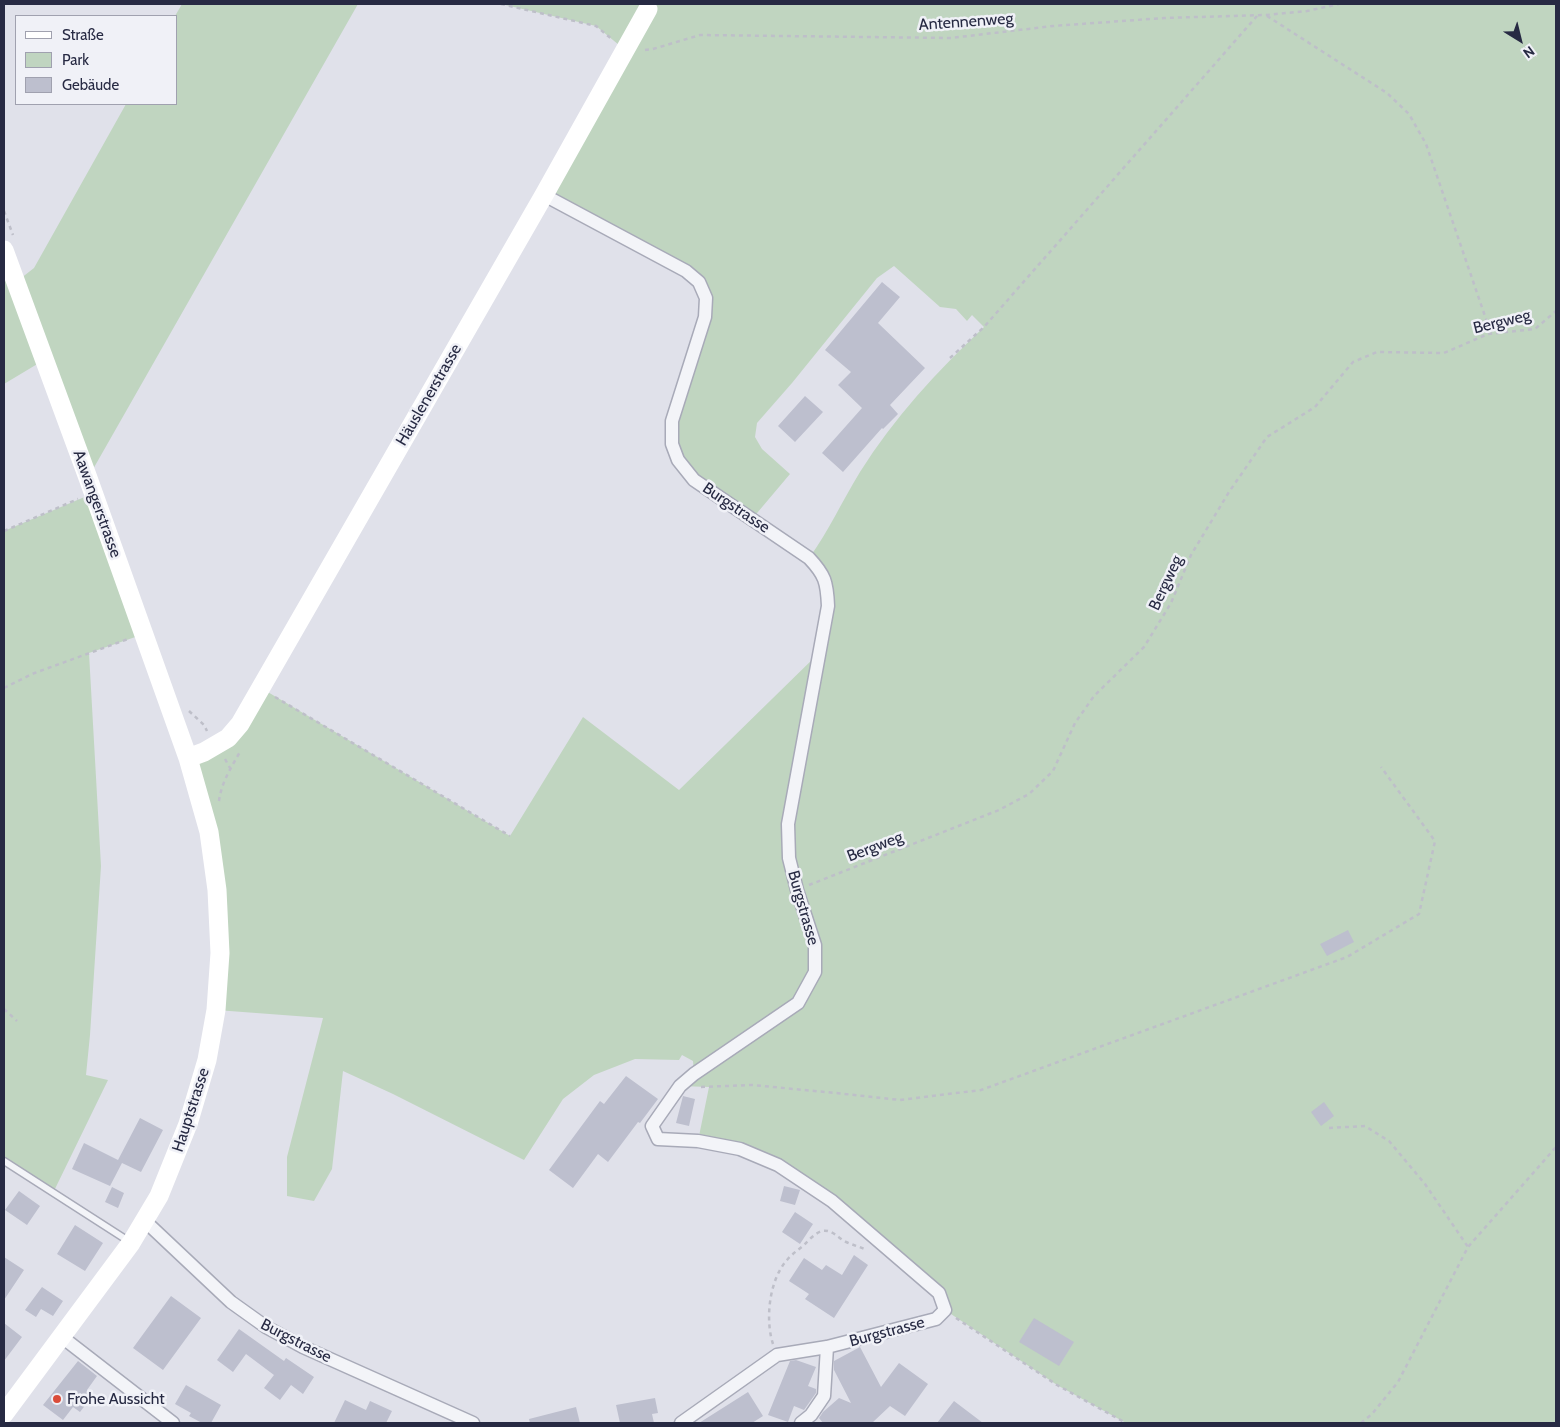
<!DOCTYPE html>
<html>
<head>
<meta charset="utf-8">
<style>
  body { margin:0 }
  #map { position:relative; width:1560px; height:1427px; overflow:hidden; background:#e0e1ea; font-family:Cabin,sans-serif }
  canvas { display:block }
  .frame { position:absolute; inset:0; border:5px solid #272a43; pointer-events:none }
  .legend { position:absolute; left:15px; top:15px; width:162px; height:90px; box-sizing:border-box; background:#f0f1f7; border:1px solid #a0a1af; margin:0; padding:6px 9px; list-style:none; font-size:15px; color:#272a43 }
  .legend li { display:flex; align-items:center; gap:10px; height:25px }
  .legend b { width:25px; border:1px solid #a0a1af }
  .north { position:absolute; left:1495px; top:15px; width:50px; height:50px; -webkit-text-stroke:4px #f0f1f7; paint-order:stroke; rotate:144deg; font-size:14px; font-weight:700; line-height:20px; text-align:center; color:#272a43 }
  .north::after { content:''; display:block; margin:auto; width:18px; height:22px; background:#272a43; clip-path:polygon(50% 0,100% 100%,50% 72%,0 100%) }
</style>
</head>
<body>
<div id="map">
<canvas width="1560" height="1427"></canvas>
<div class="frame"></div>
<ul class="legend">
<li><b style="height:6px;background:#fff"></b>Straße</li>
<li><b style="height:14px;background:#c0d5c0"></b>Park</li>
<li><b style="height:14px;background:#bdbfce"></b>Gebäude</li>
</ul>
<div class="north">N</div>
</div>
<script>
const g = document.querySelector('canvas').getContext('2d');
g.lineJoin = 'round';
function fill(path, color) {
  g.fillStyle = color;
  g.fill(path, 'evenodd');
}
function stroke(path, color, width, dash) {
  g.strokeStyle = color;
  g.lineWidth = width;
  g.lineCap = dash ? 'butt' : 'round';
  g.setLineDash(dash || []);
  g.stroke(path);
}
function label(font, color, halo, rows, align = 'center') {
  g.font = font + ' Cabin,sans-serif';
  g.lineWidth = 5;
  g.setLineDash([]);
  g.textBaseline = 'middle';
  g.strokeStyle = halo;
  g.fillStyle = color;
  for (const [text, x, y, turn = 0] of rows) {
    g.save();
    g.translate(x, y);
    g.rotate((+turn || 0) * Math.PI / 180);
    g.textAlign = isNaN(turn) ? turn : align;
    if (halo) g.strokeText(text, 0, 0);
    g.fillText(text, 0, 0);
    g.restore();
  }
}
fill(new Path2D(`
  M182,4H358L88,478L44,360L4,384V250L16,282L34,268L126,104H176L175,16Z
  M501,4H1556V1423H1126L1057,1385L945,1310L939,1293L777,1165L698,1141L709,1087L680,1086L694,1073L693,1061L682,1055L679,1060L635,1059L594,1075L563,1099L524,1160L393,1094L343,1071L332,1169L314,1201L287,1196V1157L323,1018L216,1010L220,953L188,758L204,752L261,688L510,836L583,717L679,790L819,653L828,606L809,558C829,531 842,501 860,472C894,418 937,371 984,327L972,315L967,321L956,309L940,307L894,266L877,278L792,383L757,423L755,437L762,449L790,474L752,519L694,480L672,444L705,317L699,282L544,195L625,50L596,26Z
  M94,493L144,634L89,653L101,866L90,1035L86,1075L108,1080L53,1193L4,1161V531Z`), '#c0d5c0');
fill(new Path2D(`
  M882,282L900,297L878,323L925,368L890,405L898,414L883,429L882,428L843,472L822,453L862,408L838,385L851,372L825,350Z
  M805,396L823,412L795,442L778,426Z
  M1348,930L1354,942L1327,956L1320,944Z
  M626,1076L658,1099L640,1123L638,1122L608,1162L598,1154L573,1188L549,1170L600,1101L604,1104Z
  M683,1096L695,1099L689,1126L676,1123Z
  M1324,1102L1334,1116L1321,1126L1311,1112Z
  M140,1118L163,1130L141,1172L122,1163L110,1186L72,1169L84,1143L118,1160Z
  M784,1186L800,1190L795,1205L780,1201Z
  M112,1187L124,1193L118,1208L105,1202Z
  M19,1191L40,1206L27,1225L5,1210Z
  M795,1212L813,1224L800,1244L782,1232Z
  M75,1225L103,1243L85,1271L57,1254Z
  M854,1255L868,1265L834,1318L805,1299L809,1294L789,1281L804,1258L822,1270L826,1265L842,1275Z
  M4,1257L24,1270L4,1300Z
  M42,1287L63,1301L53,1316L41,1309L36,1317L25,1310Z
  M171,1296L201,1318L163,1370L133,1348Z
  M1034,1318L1074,1342L1059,1366L1019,1342Z
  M4,1323L22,1337L4,1361Z
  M239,1329L284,1361L286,1358L314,1377L303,1394L291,1385L280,1400L264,1388L274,1375L246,1354L233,1372L217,1360Z
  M860,1347L881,1387L899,1363L928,1384L905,1416L890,1406L872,1423H823L819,1418L823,1412L839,1398L851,1403L834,1370V1361Z
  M796,1360L816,1367L808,1386L816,1389V1393L804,1410L794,1406L788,1422L768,1415L790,1361Z
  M78,1361L97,1376L87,1390L93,1395L80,1412L73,1407L63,1420L43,1405Z
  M186,1385L221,1405L211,1423H202L189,1416L191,1413L175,1404Z
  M748,1392L763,1416L752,1423H699Z
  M655,1398L658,1413L652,1414L654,1423H620L616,1405Z
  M345,1400L366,1410L370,1401L392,1411L386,1423H334Z
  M954,1401L983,1423H937Z
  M576,1407L580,1423H530L529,1419Z`), '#bdbfce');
const lane = new Path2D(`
  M4,1161L130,1242`);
const street = new Path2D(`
  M544,195L686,271L699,282L706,298L705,317L672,421V444L678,460L694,480L809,558C825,575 827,582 828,606L788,824L789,858L797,890L815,945V972L798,1003L694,1074L680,1086L652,1126L658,1139L698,1141L740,1149L778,1165L832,1201L939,1293L945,1310L936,1319L827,1347L777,1355L681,1423
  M145,1221L231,1302L266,1327L303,1347L473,1423
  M62,1337L173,1423
  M801,1423L811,1415L824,1396L827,1347`);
stroke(lane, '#a8aab8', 9);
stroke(street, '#a8aab8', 15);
stroke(new Path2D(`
  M501,4L596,26L613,40
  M1267,16L1387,93L1409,114L1426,144L1487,322L1488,334
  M645,50L653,49L700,35L951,38L1053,26L1164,18L1266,15L1307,11L1339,4
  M4,211L13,235
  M950,358L984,327L1257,16
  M4,531L78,499
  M4,688L32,674L128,639
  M275,697L510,836
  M189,711L204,725L207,731
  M225,759L230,768
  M219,801C221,783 232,766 241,750
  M809,885L999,810L1029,794L1053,771L1075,723L1094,696L1144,647L1171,603L1191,555L1229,492L1267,437L1315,407L1353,362L1377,352L1444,353L1488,334L1535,329L1556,311
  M4,1009L17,1021
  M701,1087L752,1085L836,1093L900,1100L981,1090L1347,957L1419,914L1435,841L1381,767
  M1329,1128L1365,1126L1389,1141L1425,1184L1468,1247
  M956,1318L1057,1385L1126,1423
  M773,1344C765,1320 769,1280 787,1260C792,1254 798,1250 804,1245C809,1240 815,1233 822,1231C832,1229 838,1238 846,1242C853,1245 860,1247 867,1250
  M1361,1423L1372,1414L1398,1382L1468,1247L1556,1147`), '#bebfc9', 2.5, [4, 4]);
stroke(lane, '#f3f4f8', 6);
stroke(street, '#f3f4f8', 12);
stroke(new Path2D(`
  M4,250L88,478L188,758L209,832L217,890L220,953L216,1010L207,1060L188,1124L159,1196L131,1243L4,1414
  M188,758L204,752L228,738L240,724L544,195L648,9`), '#fff', 19);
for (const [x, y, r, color] of [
  [57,1399,5,"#da4c3a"]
]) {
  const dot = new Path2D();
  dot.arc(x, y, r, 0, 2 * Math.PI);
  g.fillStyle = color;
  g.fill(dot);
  stroke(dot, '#f0f1f7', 2);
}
label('16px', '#272a43', '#f0f1f7', [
  ["Antennenweg",966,22,-4],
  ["Bergweg",1502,322,-14],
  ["Häuslenerstrasse",429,395,-60],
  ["Aawangerstrasse",97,504,70],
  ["Burgstrasse",736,508,34],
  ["Bergweg",1166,583,-65],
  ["Bergweg",875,847,-21],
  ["Burgstrasse",803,908,74],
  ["Hauptstrasse",191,1110,-72],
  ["Burgstrasse",887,1332,-15],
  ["Burgstrasse",296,1341,27]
]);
label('16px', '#272a43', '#f0f1f7', [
  ["Frohe Aussicht",67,1399]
], 'left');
</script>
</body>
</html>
